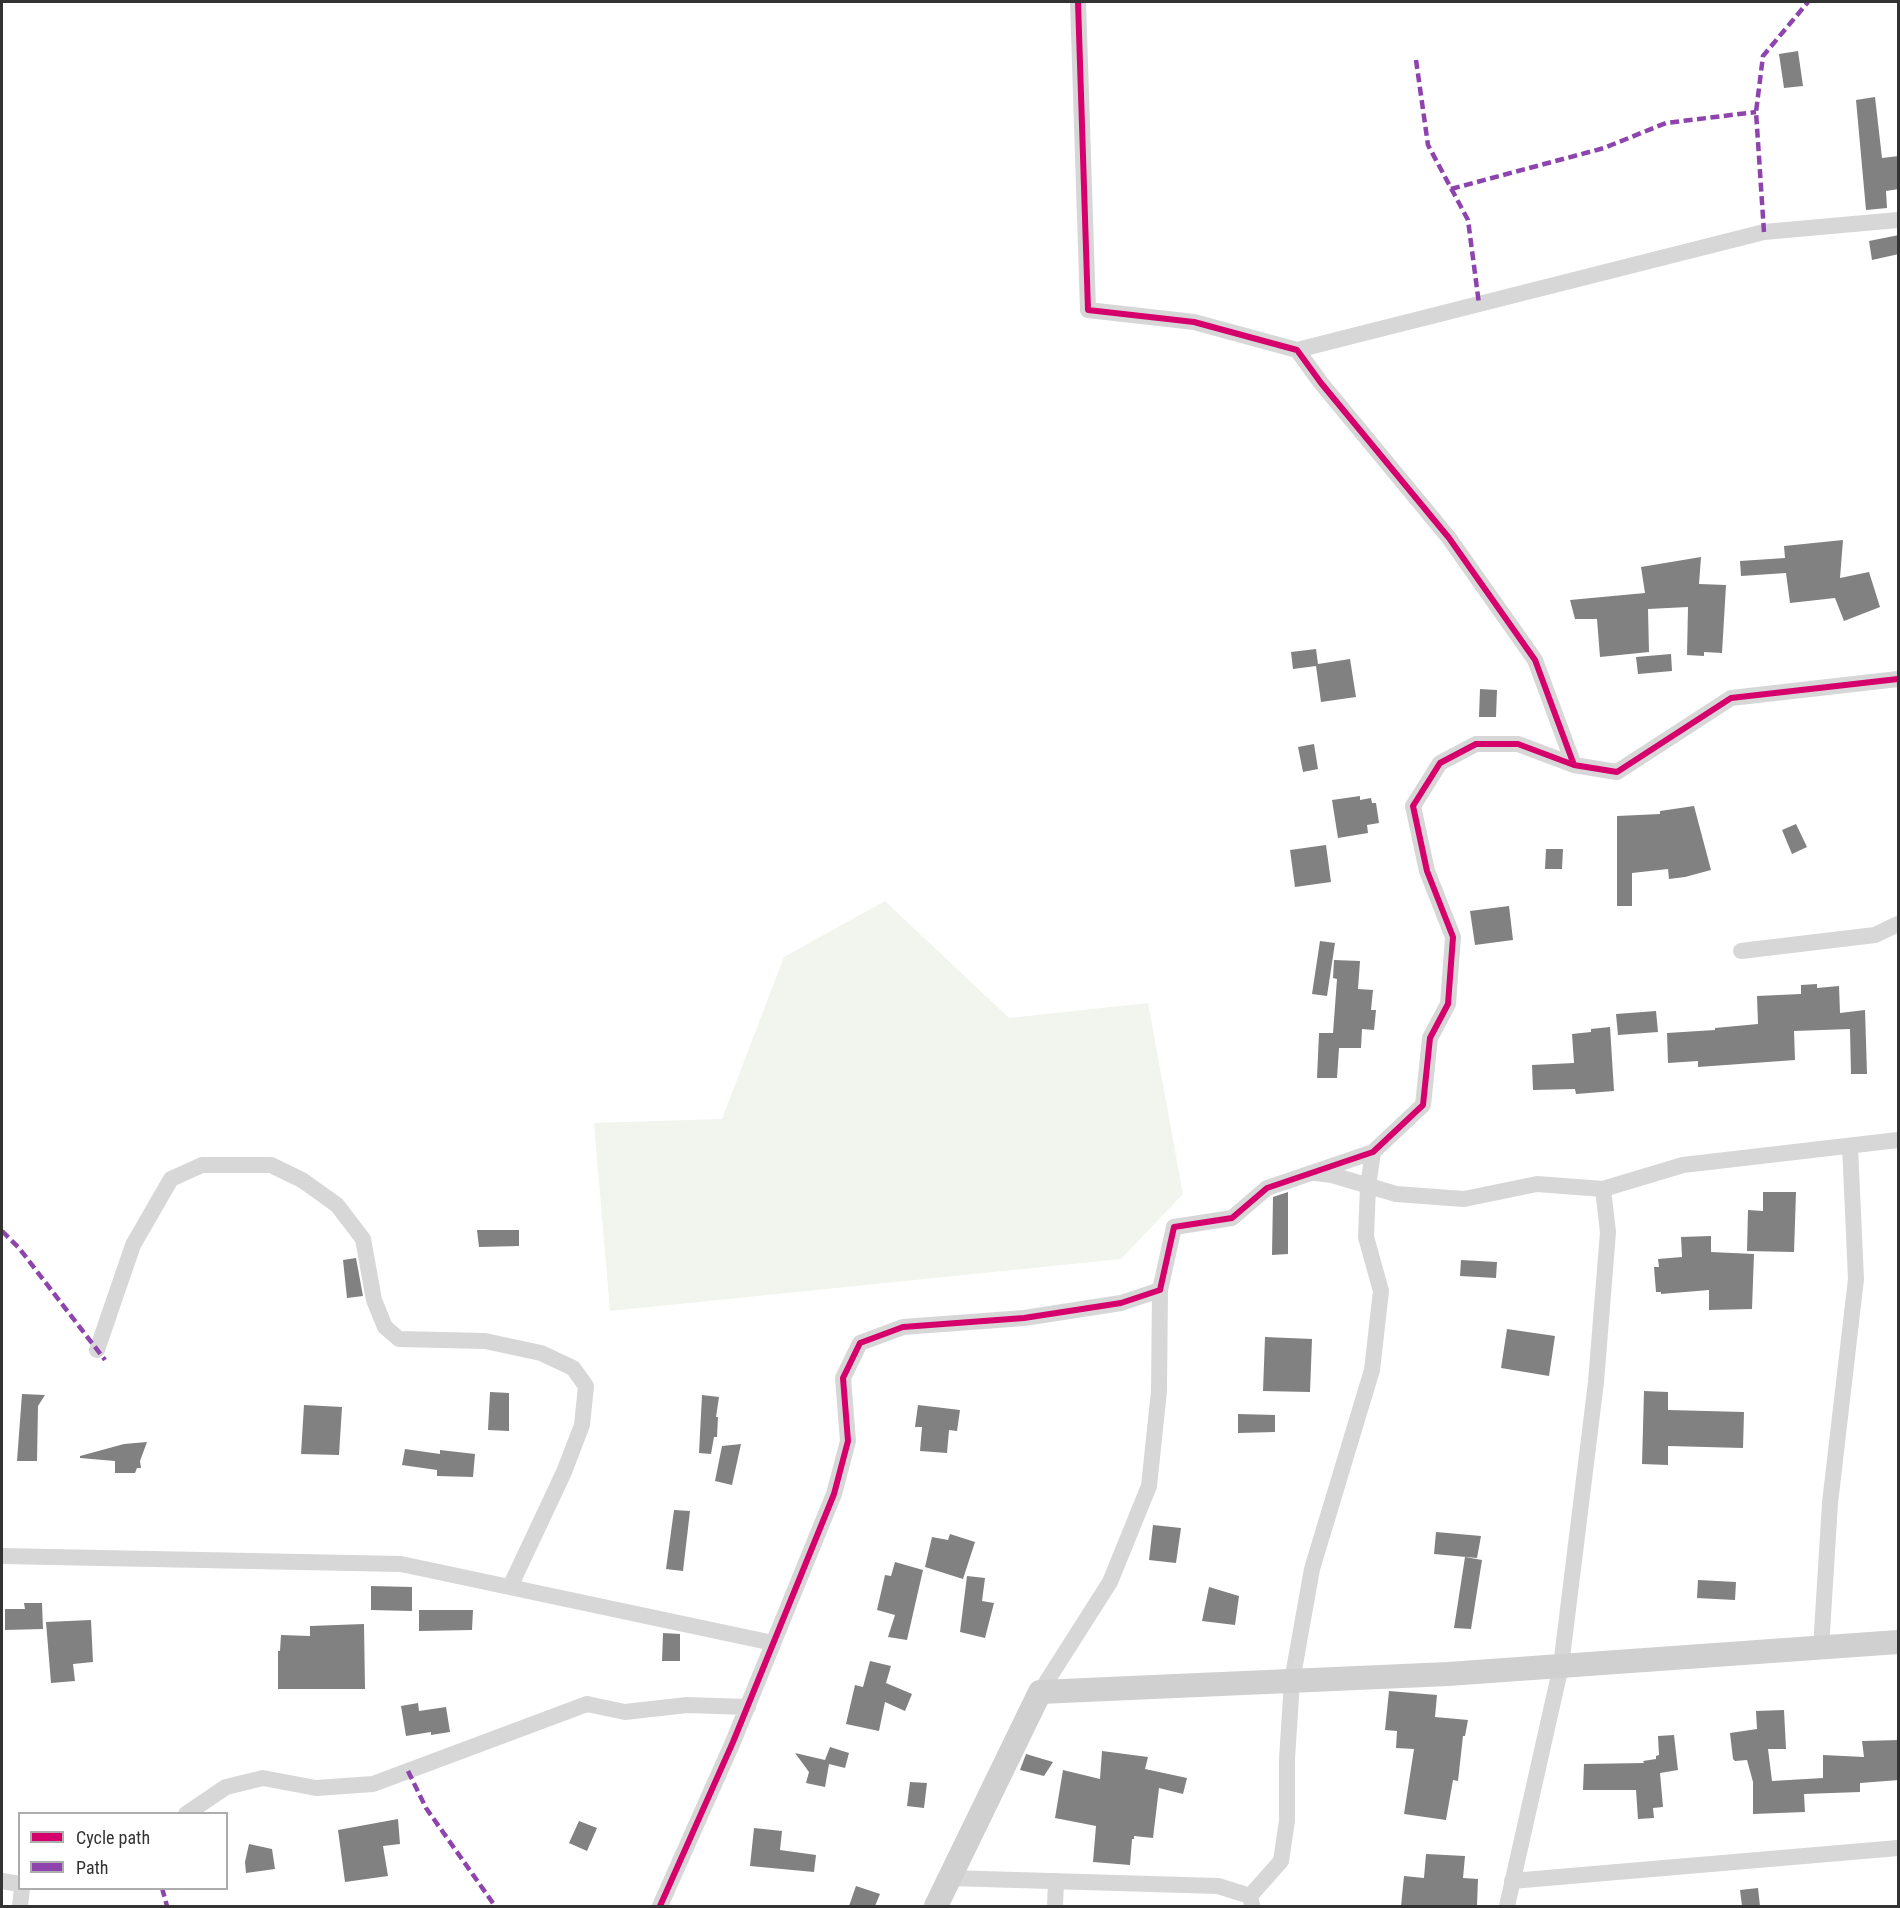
<!DOCTYPE html>
<html>
<head>
<meta charset="utf-8">
<style>
  body { margin:0 }
  #map { position:relative; width:1900px; height:1908px; overflow:hidden; background:#fff; font-family:"Roboto Condensed",sans-serif }
  canvas { display:block }
  .frame { position:absolute; inset:0; border:3px solid #333; pointer-events:none }
  .legend { position:absolute; left:18px; top:1812px; width:210px; height:78px; box-sizing:border-box; background:#fff; border:2px solid #adadad; margin:0; padding:8px 10px; list-style:none; font-size:18px; color:#333 }
  .legend li { display:flex; align-items:center; gap:12px; height:30px }
  .legend b { width:30px; border:2px solid #adadad }
</style>
</head>
<body>
<div id="map">
<canvas width="1900" height="1908"></canvas>
<div class="frame"></div>
<ul class="legend">
<li><b style="height:8px;background:#d6006c"></b>Cycle path</li>
<li><b style="height:8px;background:#8e44ad"></b>Path</li>
</ul>
</div>
<script>
const g = document.querySelector('canvas').getContext('2d');
g.lineJoin = 'round';
function fill(path, color) {
  g.fillStyle = color;
  g.fill(path, 'evenodd');
}
function stroke(path, color, width, dash) {
  g.strokeStyle = color;
  g.lineWidth = width;
  g.lineCap = dash ? 'butt' : 'round';
  g.setLineDash(dash || []);
  g.stroke(path);
}
fill(new Path2D(`
  M885,901L1009,1018L1148,1003L1183,1194L1121,1259L610,1311L594,1123L722,1119L784,957Z`), '#f1f5ed');
fill(new Path2D(`
  M1798,51L1803,86L1784,88L1779,54Z
  M1875,97L1882,158L1899,156V189L1886,191L1887,208L1866,210L1856,100Z
  M1899,235V254L1872,260L1869,241Z
  M1843,540L1840,578L1869,572L1880,607L1844,621L1835,598L1790,603L1786,573L1741,576L1740,561L1785,558L1784,546Z
  M1701,557L1699,584L1726,585L1722,653L1704,652V656L1687,655L1688,607L1648,609L1649,652L1600,657L1597,619H1575L1570,600L1645,593L1641,567Z
  M1316,649L1318,664L1350,659L1356,697L1321,702L1316,666L1293,669L1291,652Z
  M1671,654L1672,671L1638,674L1636,657Z
  M1480,689L1497,690L1496,717H1479Z
  M1314,744L1318,769L1303,772L1298,747Z
  M1360,796V800L1371,798L1372,803H1376L1379,823L1367,825L1368,833L1338,838L1332,800Z
  M1694,806L1711,870L1685,877L1669,879L1668,869L1632,873V906H1617V816L1660,814V811Z
  M1796,824L1807,847L1792,854L1782,830Z
  M1326,845L1331,882L1295,887L1290,850Z
  M1546,849H1563L1562,869H1545Z
  M1509,906L1513,940L1475,945L1470,911Z
  M1320,941L1335,943L1327,996L1312,994Z
  M1334,960L1360,961L1358,989L1373,990L1371,1010H1376L1374,1030L1362,1029L1361,1048H1339L1337,1078H1317L1319,1033H1333L1337,979L1333,978Z
  M1817,984V988L1839,986L1840,1013L1865,1010L1867,1074H1851L1850,1029L1794,1031L1795,1060L1698,1067V1061L1668,1063L1667,1033L1715,1030V1028L1758,1024L1757,996L1801,994V985Z
  M1656,1011L1658,1032L1618,1035L1616,1014Z
  M1610,1027L1614,1091L1576,1094L1575,1089L1533,1090L1532,1065L1574,1063L1572,1034L1591,1032V1029Z
  M1288,1192V1254L1272,1255L1273,1197Z
  M1763,1192H1796L1794,1252L1747,1251L1748,1210L1763,1211Z
  M477,1230H519V1246L479,1247Z
  M1711,1236V1252L1754,1254L1752,1309L1709,1310V1290L1661,1294V1292H1656L1654,1267H1659L1658,1259L1682,1257L1681,1237Z
  M356,1258L363,1296L347,1298L343,1260Z
  M1461,1260L1497,1262L1496,1278L1460,1276Z
  M1507,1329L1555,1336L1549,1376L1501,1368Z
  M1265,1337L1312,1339L1310,1392L1263,1391Z
  M1644,1391L1668,1392V1410L1744,1412L1743,1448L1668,1446V1465L1642,1464Z
  M490,1392L509,1393V1431L488,1430Z
  M22,1394L45,1395L38,1406L37,1461H17Z
  M702,1395L719,1397L716,1417H718L717,1437H714L711,1454L699,1453Z
  M304,1405L342,1407L339,1455L301,1454Z
  M918,1405L960,1410L957,1431L949,1430L947,1453L920,1451L922,1427H915Z
  M1238,1414L1275,1415V1432L1238,1433Z
  M147,1442L140,1461L141,1468H137L135,1473H115V1461L80,1458V1456L124,1444Z
  M741,1444L732,1485L715,1481L722,1446Z
  M405,1449L440,1454V1450L475,1454L473,1477L437,1476V1470L402,1465Z
  M674,1510L690,1511L683,1571L666,1569Z
  M1153,1525L1181,1528L1176,1563L1149,1560Z
  M1436,1532L1481,1536L1477,1558L1434,1554Z
  M950,1534L975,1542L963,1579L925,1567L932,1537L948,1540Z
  M1465,1557L1482,1560L1471,1629L1454,1628Z
  M895,1562L923,1570L907,1640L888,1637L895,1615L877,1610L885,1575L891,1576Z
  M967,1576L985,1578L982,1601L994,1603L985,1638L960,1632Z
  M1698,1580L1736,1582L1735,1600L1697,1598Z
  M371,1586L412,1587V1611L371,1610Z
  M1209,1587L1239,1596L1235,1625L1202,1621Z
  M24,1603H42L43,1629L5,1630V1609H25Z
  M419,1610H473L472,1630L419,1631Z
  M91,1620L93,1662L73,1664L75,1681L51,1683L46,1622Z
  M364,1624L365,1689H278V1651H280L281,1635L310,1636V1626Z
  M663,1633L680,1634V1661H662Z
  M870,1661L891,1666L886,1683L912,1694L905,1711L885,1702L879,1731L846,1724L855,1685L863,1687Z
  M1389,1691L1437,1695L1435,1717L1468,1720L1465,1736H1463L1458,1781L1453,1780L1446,1820L1404,1814L1414,1749L1396,1748L1397,1731L1385,1730Z
  M418,1703L419,1711L446,1707L450,1732L431,1735V1732L406,1736L401,1706Z
  M1784,1710L1786,1749H1768L1772,1781L1823,1778V1755L1864,1757L1862,1741L1899,1740V1780L1860,1783V1792L1804,1794L1805,1812L1753,1814V1782L1747,1760L1735,1761L1733,1759L1730,1733L1757,1729L1756,1711Z
  M1674,1735L1678,1770L1660,1773L1663,1807L1653,1808L1654,1818L1638,1819L1636,1790H1583L1584,1764L1644,1763L1643,1761L1656,1759V1756L1659,1755L1658,1736Z
  M830,1747L849,1753L845,1768L829,1764L825,1787L806,1783L809,1772L795,1753L825,1760Z
  M1102,1751L1148,1757L1145,1769L1187,1778L1183,1794L1159,1788L1153,1838L1134,1836V1839H1132L1130,1865L1093,1862L1096,1826L1055,1818L1063,1770L1100,1779Z
  M1026,1754L1053,1762L1044,1776L1020,1770Z
  M910,1782L927,1783L924,1808L907,1806Z
  M398,1819L400,1844L383,1846L388,1876L345,1882L338,1830Z
  M579,1821L597,1828L587,1851L569,1843Z
  M754,1828L782,1831L780,1850L816,1855L814,1872L750,1866Z
  M249,1844L272,1849L275,1869L246,1873L245,1862Z
  M1426,1854L1465,1856L1463,1878L1478,1879L1477,1906H1401L1404,1876L1424,1878Z
  M856,1886L880,1894L875,1906H849Z
  M1758,1888L1760,1906H1742L1740,1890Z`), '#818181');
stroke(new Path2D(`
  M1078,2L1088,310L1194,322L1297,350L1321,383L1449,538L1535,660L1574,765
  M1297,350L1764,232L1898,220
  M1741,951L1875,935L1898,924
  M1315,1173L1332,1175L1396,1194L1464,1199L1537,1184L1603,1189L1683,1165L1898,1140
  M97,1350L133,1245L171,1179L202,1165H271L302,1180L337,1205L363,1239L374,1300L385,1327L399,1339L485,1341L541,1353L573,1368L586,1386L582,1425L564,1472L510,1587
  M2,1556L401,1564L773,1643
  M1821,1648L1830,1503L1856,1279L1850,1146
  M1040,1692L1110,1582L1149,1486L1159,1391L1160,1290
  M186,1814L226,1787L263,1778L316,1788L373,1784L587,1704L625,1712L687,1705L748,1707
  M949,1878L1218,1886L1250,1896L1252,1905
  M2,1881L20,1884
  M1512,1881L1898,1848
  M1250,1896L1281,1861L1287,1821V1759L1292,1681L1312,1569L1372,1370L1381,1291L1366,1237L1368,1186L1373,1152
  M20,1906L22,1888
  M660,1906L733,1742L834,1494L848,1441L843,1378L860,1343L903,1327L1024,1318L1121,1303L1160,1290L1174,1227L1232,1218L1267,1188L1373,1152L1423,1105L1430,1038L1448,1004L1453,937L1427,871L1413,806L1440,763L1476,744H1518L1574,765L1617,772L1731,698L1898,679
  M1055,1906L1056,1881
  M1507,1906L1561,1666L1596,1382L1608,1232L1603,1189`), '#d7d7d7', 16);
stroke(new Path2D(`
  M936,1906L1040,1692L1448,1674L1898,1642`), '#d0d0d0', 24);
stroke(new Path2D(`
  M1416,60L1428,145L1468,220L1479,304
  M1451,189L1604,148L1666,123L1756,112
  M1764,232L1756,112L1763,56L1808,2
  M2,1231L19,1248L105,1360
  M408,1771L426,1808L495,1906
  M162,1888L167,1906`), '#8e44ad', 4.5, [9, 4.5]);
stroke(new Path2D(`
  M1078,2L1088,310L1194,322L1297,350L1321,383L1449,538L1535,660L1574,765
  M660,1906L733,1742L834,1494L848,1441L843,1378L860,1343L903,1327L1024,1318L1121,1303L1160,1290L1174,1227L1232,1218L1267,1188L1373,1152L1423,1105L1430,1038L1448,1004L1453,937L1427,871L1413,806L1440,763L1476,744H1518L1574,765L1617,772L1731,698L1898,679`), '#d6006c', 6);
</script>
</body>
</html>
